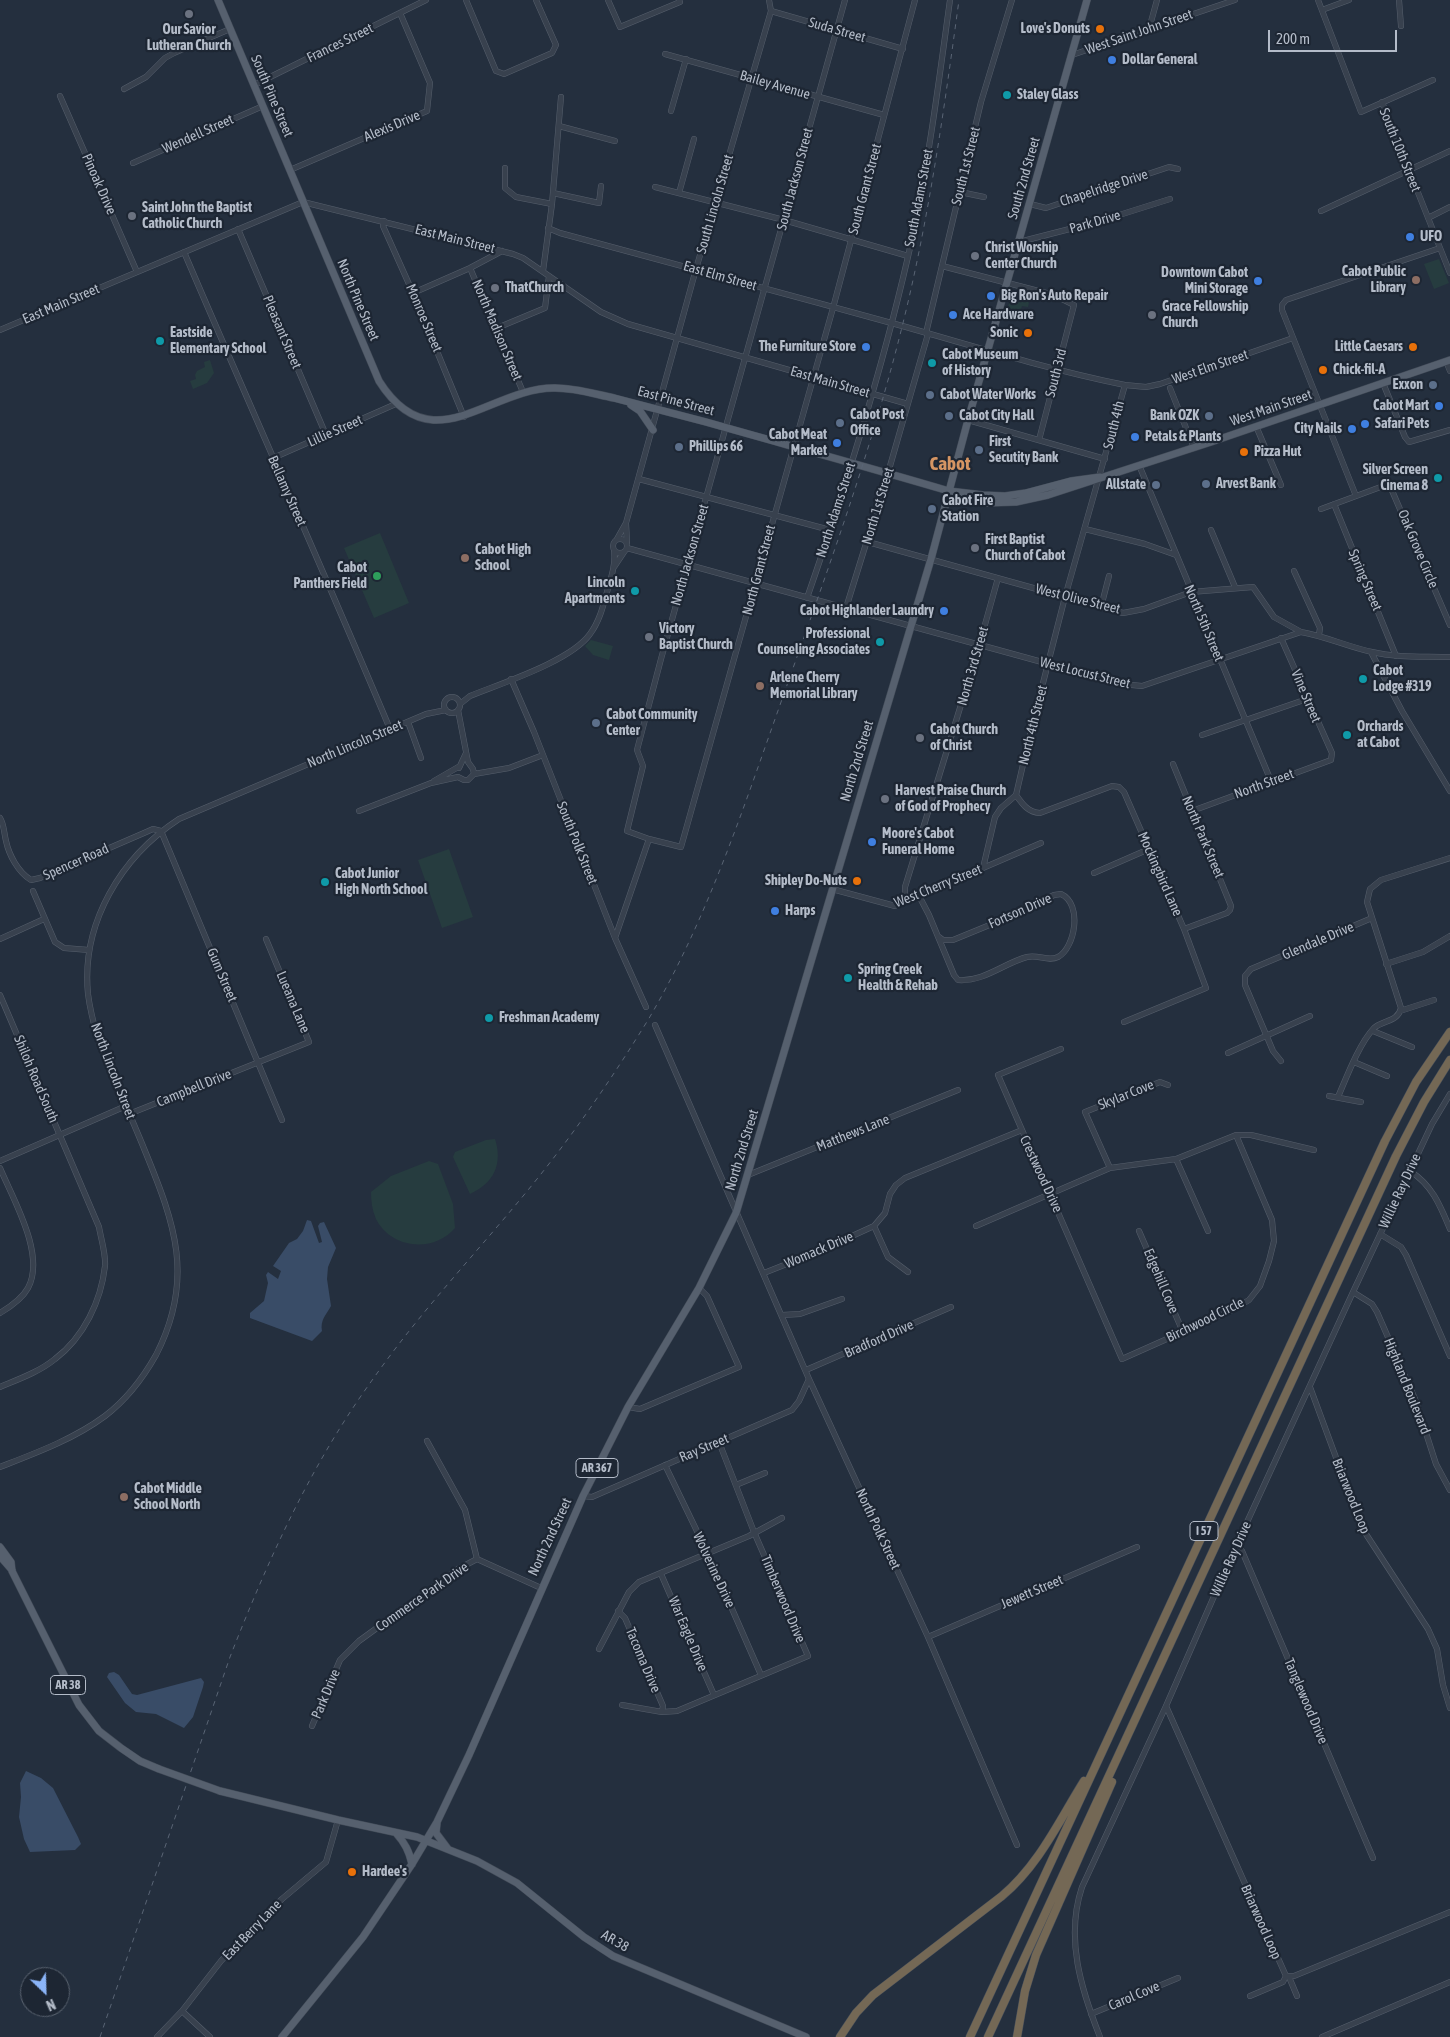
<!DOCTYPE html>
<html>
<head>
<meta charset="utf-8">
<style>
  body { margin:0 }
  #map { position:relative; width:1450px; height:2037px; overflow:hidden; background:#242f3e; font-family:"Asap Condensed",sans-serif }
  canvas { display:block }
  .north { position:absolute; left:20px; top:1967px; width:50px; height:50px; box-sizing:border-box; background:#1d2633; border:1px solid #59626f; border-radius:50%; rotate:156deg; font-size:14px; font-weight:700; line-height:20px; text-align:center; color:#b4bcc9 }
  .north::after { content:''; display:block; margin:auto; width:18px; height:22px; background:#8ab4f8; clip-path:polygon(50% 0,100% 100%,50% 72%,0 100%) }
  .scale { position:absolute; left:1268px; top:30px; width:129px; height:22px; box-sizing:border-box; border:2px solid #b4bcc9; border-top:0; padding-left:6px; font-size:15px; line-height:18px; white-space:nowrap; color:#b4bcc9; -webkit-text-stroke:4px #1d2633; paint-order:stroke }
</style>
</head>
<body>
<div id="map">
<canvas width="1450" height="2037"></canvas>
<div class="north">N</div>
<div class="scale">200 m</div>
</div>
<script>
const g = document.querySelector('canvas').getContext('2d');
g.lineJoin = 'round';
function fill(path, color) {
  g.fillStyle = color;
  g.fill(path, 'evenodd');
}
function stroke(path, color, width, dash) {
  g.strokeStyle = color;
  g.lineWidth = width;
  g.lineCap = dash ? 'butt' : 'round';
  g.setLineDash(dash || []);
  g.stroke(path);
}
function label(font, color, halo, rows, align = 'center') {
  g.font = font + ' "Asap Condensed",sans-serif';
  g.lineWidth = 4.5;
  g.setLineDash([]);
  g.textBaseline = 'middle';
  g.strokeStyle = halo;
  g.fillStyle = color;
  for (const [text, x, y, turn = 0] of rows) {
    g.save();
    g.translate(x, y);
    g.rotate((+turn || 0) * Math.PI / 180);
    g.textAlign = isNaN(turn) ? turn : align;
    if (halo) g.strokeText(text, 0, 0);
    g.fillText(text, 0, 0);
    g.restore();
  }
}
fill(new Path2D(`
  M1439,259L1449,283L1434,289L1424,264Z
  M1012,292L1030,297L1028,307L1022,306L1019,315L1007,311Z
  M210,360L214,373L207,383L193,389L190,381L196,379L195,375L197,371L205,367L204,362Z
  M380,533L409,603L374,618L344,548Z
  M591,640L613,646L609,660L593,655L585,646Z
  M449,849L473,917L442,928L418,860Z
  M495,1139C503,1164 494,1183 470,1194L453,1157L455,1152L486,1140Z
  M429,1161L438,1164L453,1204L455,1228C434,1253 391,1249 376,1219C372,1210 371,1201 371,1192L391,1176Z`), '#263c3f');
fill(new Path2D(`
  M307,1220L311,1221L319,1243L322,1242L318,1226L320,1223L324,1222L336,1248L328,1267L327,1279L331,1306C326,1315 320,1320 322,1331L312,1341L250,1318V1313L264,1301L268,1283L266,1275L268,1272L278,1279L281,1271L273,1266L289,1243L297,1239L303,1231Z
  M114,1672L119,1675L132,1694L137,1695L201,1678L204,1682L203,1687L193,1717L184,1728L156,1714L136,1712L125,1703L107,1677L109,1673Z
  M26,1771L41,1778L53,1788L78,1837L81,1844L75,1850L30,1852L24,1839L19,1817L21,1797L20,1783Z`), '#394c67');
const minor = new Path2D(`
  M466,0L496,71L504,74L552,53L556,45L536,0
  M608,0L620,27L680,2L679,0
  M1318,0L1361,112L1433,80
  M1399,0L1401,26
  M1322,10L1349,0
  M771,11L903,49
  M1149,29L1157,0
  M665,54L884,115
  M1072,55L1235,0
  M254,85L426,0
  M124,89L146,77L165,58L174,53L230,29
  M60,96L137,272
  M1382,102L1450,273
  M671,111L686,59
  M559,126L615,141
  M133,163L263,106
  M505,168V188L516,197L552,204
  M290,170L427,111L430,83L400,13
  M655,187L784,220L908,256
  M960,192L984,197
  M553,193L599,203L601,186
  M679,193L694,139
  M1030,204L1046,208L1169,167L1178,169
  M1321,211L1450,151
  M1428,218L1450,207
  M384,221L383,226L413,293L464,417
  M548,228L560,233C676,265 791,295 906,327C979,348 1051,370 1125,385L1065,597L1031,730L1016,795L1001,808L995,817L983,868
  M238,229L326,435
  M1019,242L1097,222L1170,199
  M184,252C252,411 323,569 390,729
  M942,266L1054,295L1074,305L1039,440
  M470,268L523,392
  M543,271L552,204L561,97
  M413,293L470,268L502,251
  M497,328L545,308L549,276
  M0,330L303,202L513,254L523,258L601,312L628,324L908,404
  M926,333L981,102L1012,0
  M1446,361L1450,371
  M1383,383L1405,437L1409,442L1450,430
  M1125,385L1146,387L1160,384L1293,338
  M1170,388L1194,448
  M968,420L1105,459
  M1256,426L1281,485
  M273,458L398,403
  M1139,465L1271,781
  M639,479L830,530
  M1356,496L1282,310V305L1286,300L1440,248
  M1334,504L1396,656
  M1321,509L1386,485L1390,486L1450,625
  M1085,529L1145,544L1176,555
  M1211,530L1235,587
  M613 546a7 7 0 1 1 14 0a7 7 0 1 1-14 0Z
  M617,539L626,523
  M627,542L626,523L696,269L771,11L769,0
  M868,542L1123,613L1144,609L1191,592L1253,587L1274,617L1301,632
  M627,548L1122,684L1142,686L1301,632C1325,636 1348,647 1372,652C1398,658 1424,656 1450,657
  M614,567L624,552
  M1294,571L1320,628L1319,635
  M807,598C848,480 885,361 912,239C929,160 939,80 950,0
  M1101,607L1109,576
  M846,608L888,473L928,334
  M1371,652L1402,711L1450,791
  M511,679L534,732L615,938L646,1007
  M444 705a8 8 0 1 1 16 0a8 8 0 1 1-16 0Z
  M460,704L470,696C502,683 571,661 590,634C599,622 603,607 607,592C611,578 616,564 614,550
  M458,710L468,762L473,769L474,774
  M408,722L421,758
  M1202,735L1307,699
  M1173,764L1231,906L1230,910L1227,913L1184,929
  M459,768L466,753
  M434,781L460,766
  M1016,795C1023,805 1028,812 1040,813L1112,786L1119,787L1124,792L1184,929L1206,988L1124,1022
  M359,811L431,783L458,777L464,780H468L474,774L509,768L543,755
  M1192,811L1331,760L1332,753L1281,638
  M0,818C4,824 4,833 6,841C9,855 18,872 31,880L40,878L144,833L153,829L161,831L282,1120
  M649,839L681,847L833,308L915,0
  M1094,873L1149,849
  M832,889L895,906L905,898L983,868L1041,843
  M33,891L55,942L64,948L89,950
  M918,894L929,915L954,975L958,980C984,982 1004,963 1027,957C1038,954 1048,962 1058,957C1075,948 1083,904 1061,894L1054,895L1014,915L953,940H943L939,937
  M905,898V887L979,646L998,578
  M615,938L649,839L627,831L643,766L637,750L661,659L845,0
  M0,939L44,919
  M1386,964L1423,952L1450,936
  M0,995L99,1227C101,1239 106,1254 105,1266C101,1301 84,1337 55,1359C39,1372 19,1379 0,1387
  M1400,1011L1434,1000
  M655,1025L809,1379L928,1637L1017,1845
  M1373,1031L1412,1047
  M1228,1053L1310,1016
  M1281,1061L1273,1051L1245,985V976L1251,969L1372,918
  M1354,1062L1387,1076
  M1329,1096L1361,1102
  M1338,1097C1347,1076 1359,1044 1374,1028C1383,1020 1398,1022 1401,1008L1367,902L1370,889L1381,880L1450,858
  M129,1114L309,1042L266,939
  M1236,1135H1251L1314,1150
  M1176,1159L1208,1231
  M0,1161L126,1106
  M0,1168C13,1199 46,1255 28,1288C22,1299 10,1307 0,1313
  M1110,1168L1085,1112L1160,1082L1168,1085
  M1410,1171C1432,1185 1440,1205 1450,1229
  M748,1175L958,1090
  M874,1226L888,1257L908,1272
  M976,1226L1110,1168L1176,1159L1236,1135L1272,1220L1274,1241L1269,1261L1260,1286L1249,1300L1232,1310L1122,1359L998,1075L1061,1049
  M1139,1231L1183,1332
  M1380,1234L1401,1247L1406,1255L1450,1356
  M764,1273L817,1252L874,1226L885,1213L890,1194L896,1185L905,1178L1022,1130
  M1353,1292L1372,1304L1377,1312L1415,1399L1436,1464L1450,1490
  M782,1315L800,1314L842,1299
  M806,1370L951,1307
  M1310,1387L1362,1528L1428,1629L1437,1649L1443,1685L1450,1708
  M628,1407L640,1409L739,1367L707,1296L699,1288
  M427,1441L465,1510L477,1559
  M665,1465L708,1554L761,1675
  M0,1467C36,1453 74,1439 105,1416C126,1400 143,1378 156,1355C195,1279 175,1224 145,1151C130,1114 113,1077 98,1039C94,1025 90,1010 88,994C81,923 121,857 179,819L426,714L446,710
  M736,1485L765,1473
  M583,1496L592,1497L792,1410L799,1401L809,1379
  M1236,1546L1242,1551L1373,1858
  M661,1574L714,1695
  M618,1611L625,1618L663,1706L662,1712
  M928,1637L1137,1547
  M599,1649L629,1592L639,1582L749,1536L782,1518
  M622,1705L662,1712L677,1711L808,1656L754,1532L719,1442
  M1166,1706L1286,1976H1294L1450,1912
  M312,1726L340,1660L359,1641L458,1569L477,1559L541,1588
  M1289,1977L1297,1996
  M1250,1996L1283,1982L1286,1976
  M182,2011L210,2037
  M1091,2014L1178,1978
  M157,2037L182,2011L221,1961L253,1926L282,1899L326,1862L338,1820
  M1100,2037C1081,1989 1065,1938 1082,1887L1166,1706L1236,1546L1353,1292L1432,1124L1450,1094
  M1322,2037L1450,1982`);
const major = new Path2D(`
  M218,0L379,381C432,465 490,387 555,388C576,388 594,394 614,398C645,406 675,414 706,422C787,445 868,467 949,491L983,495L1005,496L1026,493L1071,481L1100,477
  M631,405L640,411L653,430
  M949,491L959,499L985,503L1016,502L1048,495L1211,442L1450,360
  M0,1547L11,1562L12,1571L79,1705L99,1731L121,1748L140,1761L159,1769
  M0,1556L12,1570
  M220,1791L338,1820L417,1837L477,1861L517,1883L584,1937L613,1956L806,2037
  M437,1823L436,1833L448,1849
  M396,1833C405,1843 409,1851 412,1864
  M282,2037L363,1937L412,1864L437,1822L469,1755L583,1496L628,1407L699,1288L736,1213L931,559L968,420L1087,0`);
const highway = new Path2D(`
  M840,2037L856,2013L873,1995L1002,1896C1039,1865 1059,1821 1084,1781
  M970,2037L1385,1141L1416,1082L1450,1032
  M988,2037L1396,1156L1424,1102L1450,1060
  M1017,2037L1025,1991L1036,1955L1112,1782`);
stroke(minor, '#565f6c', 6);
stroke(major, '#414a57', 8);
stroke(highway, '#434c59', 9);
stroke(minor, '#38414e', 5);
stroke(major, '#56606e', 7);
stroke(highway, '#746855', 8);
stroke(new Path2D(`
  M100,2037L230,1657C268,1560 311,1464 373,1379C423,1308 483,1246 537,1179C578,1128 614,1075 648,1020C706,922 742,812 780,705C824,580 870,456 902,327C929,219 944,110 959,0`), '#5a6575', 1, [5, 5]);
const majorBridge = new Path2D(`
  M159,1769L220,1791`);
stroke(majorBridge, '#414a57', 8, []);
stroke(majorBridge, '#56606e', 7);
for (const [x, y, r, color] of [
  [189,14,5,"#6b7280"],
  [1100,29,5,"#e8710a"],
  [1112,60,5,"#3f7fe0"],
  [1007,95,5,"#0f9aa8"],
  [132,216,5,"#6b7280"],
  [1410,237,5,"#3f7fe0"],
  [975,256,5,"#6b7280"],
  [1416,280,5,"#8d6e63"],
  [1258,281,5,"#3f7fe0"],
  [495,288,5,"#6b7280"],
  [991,296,5,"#3f7fe0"],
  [953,315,5,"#3f7fe0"],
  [1152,315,5,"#6b7280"],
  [1028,333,5,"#e8710a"],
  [160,341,5,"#0f9aa8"],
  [866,347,5,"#3f7fe0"],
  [1413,347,5,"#e8710a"],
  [932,363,5,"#0f9aa8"],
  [1323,370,5,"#e8710a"],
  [1433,385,5,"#5c6f8a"],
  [930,395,5,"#5c6f8a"],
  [1439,406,5,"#3f7fe0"],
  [949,416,5,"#5c6f8a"],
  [1209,416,5,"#5c6f8a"],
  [840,423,5,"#5c6f8a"],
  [1365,424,5,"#3f7fe0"],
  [1352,429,5,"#3f7fe0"],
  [1135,437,5,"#3f7fe0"],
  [837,443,5,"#3f7fe0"],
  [679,447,5,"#5c6f8a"],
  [979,450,5,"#5c6f8a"],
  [1244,452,5,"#e8710a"],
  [1438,478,5,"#0f9aa8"],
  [1206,484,5,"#5c6f8a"],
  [1156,485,5,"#5c6f8a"],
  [932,509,5,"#5c6f8a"],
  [975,548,5,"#6b7280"],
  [465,558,5,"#8d6e63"],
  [377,576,5,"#2e9e5b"],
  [635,591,5,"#0f9aa8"],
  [944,611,5,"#3f7fe0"],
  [649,637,5,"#6b7280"],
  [880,642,5,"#0f9aa8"],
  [1363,679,5,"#0f9aa8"],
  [760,686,5,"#8d6e63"],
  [596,723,5,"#5c6f8a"],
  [1347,735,5,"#0f9aa8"],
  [920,738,5,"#6b7280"],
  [885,799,5,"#6b7280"],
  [872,842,5,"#3f7fe0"],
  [857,881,5,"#e8710a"],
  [325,882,5,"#0f9aa8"],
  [775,911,5,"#3f7fe0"],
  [848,978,5,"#0f9aa8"],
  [489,1018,5,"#0f9aa8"],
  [124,1497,5,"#8d6e63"],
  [352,1872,5,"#e8710a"]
]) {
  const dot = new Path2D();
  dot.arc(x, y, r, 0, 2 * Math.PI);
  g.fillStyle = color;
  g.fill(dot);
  stroke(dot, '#1d2633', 2);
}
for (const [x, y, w] of [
  [597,1468,42],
  [1204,1531,28],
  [68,1685,35]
]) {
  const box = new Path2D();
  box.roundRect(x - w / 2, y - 9.5, w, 19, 4);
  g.fillStyle = '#1d2633';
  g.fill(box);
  stroke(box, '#b4bcc9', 1);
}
label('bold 12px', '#b4bcc9', null, [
  ["AR 367",597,1468],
  ["I 57",1204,1531],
  ["AR 38",68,1685]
]);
label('bold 14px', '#b4bcc9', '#1d2633', [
  ["Love's Donuts",1090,29,"right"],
  ["Our Savior",189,30,"center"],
  ["Lutheran Church",189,46,"center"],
  ["Dollar General",1122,60],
  ["Staley Glass",1017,95],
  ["Saint John the Baptist",142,208],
  ["Catholic Church",142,224],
  ["UFO",1420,237],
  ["Christ Worship",985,248],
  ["Center Church",985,264],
  ["Cabot Public",1406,272,"right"],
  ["Library",1406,288,"right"],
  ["Downtown Cabot",1248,273,"right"],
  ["Mini Storage",1248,289,"right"],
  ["ThatChurch",505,288],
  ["Big Ron's Auto Repair",1001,296],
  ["Grace Fellowship",1162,307],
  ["Church",1162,323],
  ["Ace Hardware",963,315],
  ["Eastside",170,333],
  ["Elementary School",170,349],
  ["Sonic",1018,333,"right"],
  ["The Furniture Store",856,347,"right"],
  ["Little Caesars",1403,347,"right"],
  ["Cabot Museum",942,355],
  ["of History",942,371],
  ["Chick-fil-A",1333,370],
  ["Exxon",1423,385,"right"],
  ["Cabot Water Works",940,395],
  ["Cabot Mart",1429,406,"right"],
  ["Cabot Post",850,415],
  ["Office",850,431],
  ["Cabot City Hall",959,416],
  ["Bank OZK",1199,416,"right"],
  ["Safari Pets",1375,424],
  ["City Nails",1342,429,"right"],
  ["Cabot Meat",827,435,"right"],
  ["Market",827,451,"right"],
  ["Petals & Plants",1145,437],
  ["First",989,442],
  ["Secutity Bank",989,458],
  ["Phillips 66",689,447],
  ["Pizza Hut",1254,452],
  ["Silver Screen",1428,470,"right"],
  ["Cinema 8",1428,486,"right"],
  ["Arvest Bank",1216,484],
  ["Allstate",1146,485,"right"],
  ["Cabot Fire",942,501],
  ["Station",942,517],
  ["First Baptist",985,540],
  ["Church of Cabot",985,556],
  ["Cabot High",475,550],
  ["School",475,566],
  ["Cabot",367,568,"right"],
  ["Panthers Field",367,584,"right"],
  ["Lincoln",625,583,"right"],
  ["Apartments",625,599,"right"],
  ["Cabot Highlander Laundry",934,611,"right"],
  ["Victory",659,629],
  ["Baptist Church",659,645],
  ["Professional",870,634,"right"],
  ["Counseling Associates",870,650,"right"],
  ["Cabot",1373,671],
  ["Lodge #319",1373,687],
  ["Arlene Cherry",770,678],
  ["Memorial Library",770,694],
  ["Cabot Community",606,715],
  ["Center",606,731],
  ["Orchards",1357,727],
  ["at Cabot",1357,743],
  ["Cabot Church",930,730],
  ["of Christ",930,746],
  ["Harvest Praise Church",895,791],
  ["of God of Prophecy",895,807],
  ["Moore's Cabot",882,834],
  ["Funeral Home",882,850],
  ["Cabot Junior",335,874],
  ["High North School",335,890],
  ["Shipley Do-Nuts",847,881,"right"],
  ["Harps",785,911],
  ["Spring Creek",858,970],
  ["Health & Rehab",858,986],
  ["Freshman Academy",499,1018],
  ["Cabot Middle",134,1489],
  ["School North",134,1505],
  ["Hardee's",362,1872]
], 'left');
label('14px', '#b4bcc9', '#1d2633', [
  ["Suda Street",837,30,16],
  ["West Saint John Street",1139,32,-19],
  ["Frances Street",340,43,-26],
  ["Bailey Avenue",775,85,16],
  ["South Pine Street",272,96,67],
  ["Alexis Drive",392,126,-23],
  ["Wendell Street",198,134,-24],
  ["South 10th Street",1400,150,68],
  ["South 1st Street",966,166,-76],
  ["South 2nd Street",1024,178,-74],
  ["South Jackson Street",795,179,-75],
  ["Pinoak Drive",99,184,66],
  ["Chapelridge Drive",1104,188,-18],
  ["South Grant Street",865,189,-75],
  ["South Adams Street",919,198,-79],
  ["South Lincoln Street",715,204,-74],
  ["Park Drive",1095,222,-16],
  ["East Main Street",455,239,14],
  ["East Elm Street",720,276,16],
  ["North Pine Street",358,300,67],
  ["East Main Street",61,304,-23],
  ["Monroe Street",424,318,67],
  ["North Madison Street",497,330,67],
  ["Pleasant Street",282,332,67],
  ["West Elm Street",1210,367,-19],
  ["South 3rd",1056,373,-76],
  ["East Main Street",830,382,16],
  ["East Pine Street",676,401,15],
  ["West Main Street",1271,408,-19],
  ["South 4th",1114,425,-76],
  ["Lillie Street",335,431,-24],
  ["Bellamy Street",287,491,66],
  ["North 1st Street",878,506,-73],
  ["North Adams Street",836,510,-72],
  ["Oak Grove Circle",1418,549,67],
  ["North Jackson Street",690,555,-74],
  ["North Grant Street",759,570,-75],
  ["Spring Street",1365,580,67],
  ["West Olive Street",1078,599,14],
  ["North 5th Street",1204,623,67],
  ["North 3rd Street",973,666,-74],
  ["West Locust Street",1085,673,14],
  ["Vine Street",1306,696,67],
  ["North 4th Street",1033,725,-76],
  ["North Lincoln Street",355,744,-23],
  ["North 2nd Street",857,761,-73],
  ["North Street",1264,784,-20],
  ["North Park Street",1203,837,67],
  ["South Polk Street",577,843,68],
  ["Spencer Road",76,862,-24],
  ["Mockingbird Lane",1160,874,66],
  ["West Cherry Street",938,886,-22],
  ["Fortson Drive",1020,911,-24],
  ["Glendale Drive",1318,941,-23],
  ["Gum Street",222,975,67],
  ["Lueana Lane",293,1002,67],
  ["North Lincoln Street",113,1071,69],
  ["Shiloh Road South",36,1079,67],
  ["Campbell Drive",194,1088,-22],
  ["Skylar Cove",1126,1095,-22],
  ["Matthews Lane",853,1133,-22],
  ["North 2nd Street",742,1150,-73],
  ["Crestwood Drive",1041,1174,65],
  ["Willie Ray Drive",1400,1191,-65],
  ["Womack Drive",819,1250,-23],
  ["Edgehill Cove",1161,1281,67],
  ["Birchwood Circle",1205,1320,-26],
  ["Bradford Drive",879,1339,-24],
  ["Highland Boulevard",1407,1386,68],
  ["Ray Street",704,1448,-23],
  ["Briarwood Loop",1351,1496,68],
  ["North Polk Street",878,1529,65],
  ["North 2nd Street",550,1537,-65],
  ["Willie Ray Drive",1231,1559,-66],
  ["Wolverine Drive",714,1570,65],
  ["Jewett Street",1032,1592,-23],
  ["Commerce Park Drive",422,1597,-35],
  ["Timberwood Drive",783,1599,67],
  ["War Eagle Drive",688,1634,67],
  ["Tacoma Drive",643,1660,67],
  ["Park Drive",326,1694,-67],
  ["Tanglewood Drive",1306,1701,67],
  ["Briarwood Loop",1261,1922,66],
  ["East Berry Lane",252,1930,-46],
  ["AR 38",615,1941,30],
  ["Carol Cove",1134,1996,-23]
]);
label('bold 19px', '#d59563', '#1d2633', [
  ["Cabot",950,464]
]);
</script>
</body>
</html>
